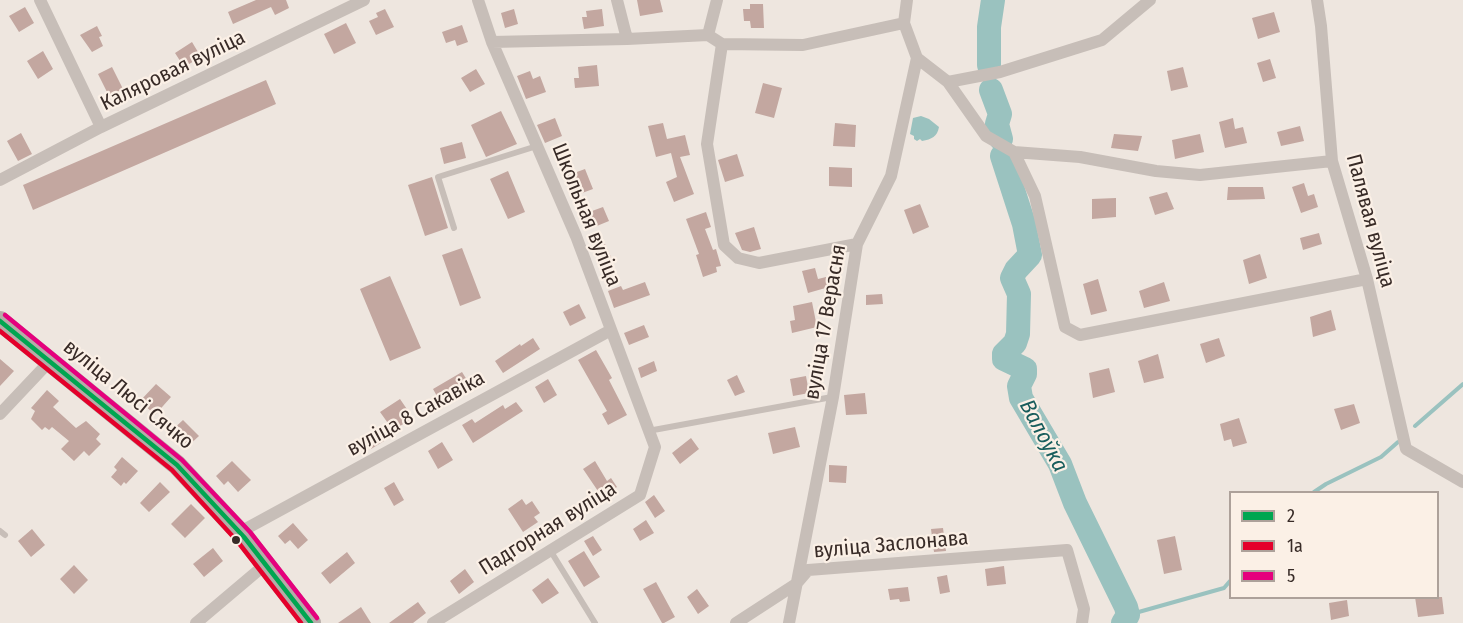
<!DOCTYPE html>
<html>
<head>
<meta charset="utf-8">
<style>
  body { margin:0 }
  #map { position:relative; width:1463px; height:623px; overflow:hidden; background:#eee6df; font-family:"Fira Sans Condensed",sans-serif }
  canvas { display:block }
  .legend { position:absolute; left:1229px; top:491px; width:210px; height:108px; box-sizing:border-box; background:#fbf0e6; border:2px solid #ada19a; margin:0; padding:8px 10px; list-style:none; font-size:18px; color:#382b27 }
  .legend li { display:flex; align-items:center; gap:12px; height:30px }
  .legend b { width:30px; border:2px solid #ada19a }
</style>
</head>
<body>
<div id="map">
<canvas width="1463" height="623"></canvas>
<ul class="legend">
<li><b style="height:8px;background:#00a651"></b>2</li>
<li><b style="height:8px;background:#e4002b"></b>1а</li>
<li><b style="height:8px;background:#e5007d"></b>5</li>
</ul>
</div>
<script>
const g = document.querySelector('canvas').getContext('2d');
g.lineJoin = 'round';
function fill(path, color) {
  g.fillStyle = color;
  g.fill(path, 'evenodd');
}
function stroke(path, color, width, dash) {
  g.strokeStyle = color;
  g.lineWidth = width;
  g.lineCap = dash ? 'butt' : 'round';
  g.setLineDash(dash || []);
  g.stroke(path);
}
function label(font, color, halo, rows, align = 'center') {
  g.font = font + ' "Fira Sans Condensed",sans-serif';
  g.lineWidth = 4.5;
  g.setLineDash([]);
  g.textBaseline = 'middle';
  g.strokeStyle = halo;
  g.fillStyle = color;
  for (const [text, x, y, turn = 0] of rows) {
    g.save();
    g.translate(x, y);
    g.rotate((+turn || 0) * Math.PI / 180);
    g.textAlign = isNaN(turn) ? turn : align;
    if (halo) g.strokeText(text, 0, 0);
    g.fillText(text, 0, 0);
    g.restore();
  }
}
fill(new Path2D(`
  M921,116L929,119L939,127C937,137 932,139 922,141L920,139L917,141L914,139V136L910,134L913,118Z`), '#9ac2bf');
stroke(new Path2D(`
  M1415,426L1463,384
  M1314,492L1326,484L1381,457L1398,442
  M1128,615L1224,588L1230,581`), '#9ac2bf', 4);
stroke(new Path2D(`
  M989,65V27L993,0
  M991,90L1000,114L997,124L1001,139
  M1002,156L1024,224L1030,255L1016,270L1012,278L1019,294L1018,334L1015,343L1004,354V359L1025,369V374L1019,386L1021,398L1060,464L1075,503L1126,607L1128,615L1123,623`), '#9ac2bf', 24);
fill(new Path2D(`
  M256,0H286L289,8L275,15L271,7L233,24L228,12Z
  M637,0H660L663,12L640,16Z
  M750,4H763L764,28H751L750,21H744L743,9H750Z
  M25,7L34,23L19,32L9,16Z
  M385,9L394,27L376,35L369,21L378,17L376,13Z
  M514,9L518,24L505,28L501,13Z
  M602,9L604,26L584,29L582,17H587L586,11Z
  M1274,12L1280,32L1258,39L1252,18Z
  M346,23L356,43L334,54L324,34Z
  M462,25L468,42L457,46L455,40L446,43L442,32Z
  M97,26L102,36L99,37L103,46L92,52L80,35Z
  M192,42L201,57L184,67L175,53Z
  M43,51L53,69L38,79L27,61Z
  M1270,59L1276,78L1263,82L1257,63Z
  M597,65L599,86L575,88L574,78H579L578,67Z
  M112,67L123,89L109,96L98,74Z
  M1183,67L1188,87L1171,91L1167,71Z
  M476,69L485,84L470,92L461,78Z
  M530,71L533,79L540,76L546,92L526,99L517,76Z
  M266,80L276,104L33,210L23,185Z
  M763,83L782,88L774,118L755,113Z
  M501,111L517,144L486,157L471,125Z
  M555,118L562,136L545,143L537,125Z
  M1233,118L1235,129L1243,127L1247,143L1225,148L1219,122Z
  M663,123L667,139L685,135L690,155L680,157L694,194L674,202L666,182L677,177L671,153L656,157L648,126Z
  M835,123L856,125L855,147L833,146Z
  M1300,126L1304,141L1281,146L1277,132Z
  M21,133L32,154L18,161L7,141Z
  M1114,134L1142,136L1138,151L1111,148Z
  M1200,134L1204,152L1175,159L1172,140Z
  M462,142L466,158L444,164L440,148Z
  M737,154L744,176L725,182L718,160Z
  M829,167L852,168V187L829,186Z
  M585,169L593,189L574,196L566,176Z
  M508,171L525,212L508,219L490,179Z
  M432,177L448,228L425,236L408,185Z
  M1304,183L1308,196L1314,194L1318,207L1301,213L1292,187Z
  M1228,187H1263L1265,199L1227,200Z
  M1167,192L1174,209L1155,215L1149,197Z
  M1116,198V217L1092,219V199Z
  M920,204L929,227L913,234L904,210Z
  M603,207L609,221L587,230L581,215Z
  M706,212L711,227L705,229L713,250L716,249L721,266L716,267L717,272L703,277L696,255L699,254L686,219Z
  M754,227L761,249L750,252L742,250L735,233Z
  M1319,233L1322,244L1303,250L1300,238Z
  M605,244L613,261L601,266L594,249Z
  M462,248L481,298L460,306L442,255Z
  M1260,254L1267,278L1249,284L1243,260Z
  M815,268L818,279L826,277L829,287L808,293L802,271Z
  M390,276L421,348L390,361L360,289Z
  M1098,279L1107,311L1091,315L1083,284Z
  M645,282L650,295L614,308L608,291L621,286L623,290Z
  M1164,282L1170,301L1144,308L1139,291Z
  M882,294L883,304L866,305V295Z
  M812,302L817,327L792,333L790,321L795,320L793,306Z
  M579,304L586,318L570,326L563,312Z
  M1331,310L1336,330L1313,337L1310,317Z
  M644,325L649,337L629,345L624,333Z
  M533,338L540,349L503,373L495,361L520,344L521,346Z
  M1219,338L1225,356L1206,363L1200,344Z
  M596,350L612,378L609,380L627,415L608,425L602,414L607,411L578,360Z
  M1158,354L1164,378L1144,383L1138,361Z
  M0,359L14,371L0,386Z
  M654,361L657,371L641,378L638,368Z
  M1109,368L1115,392L1093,398L1089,373Z
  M462,372L467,380L438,398L433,389Z
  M737,375L745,392L735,396L727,380Z
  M806,376L809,393L793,396L790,379Z
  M548,379L557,395L544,403L535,387Z
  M156,384L171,397L155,415L140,401Z
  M47,390L59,401L53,407L76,428L86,421L100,434L96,439L101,444L89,456L84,451L74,461L61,449L69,441L52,427L49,430L45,427L42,430L31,419L35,411L31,408Z
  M865,393L867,414L846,415L844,395Z
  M400,399L413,418L400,426L397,421L390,426L380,412Z
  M516,402L523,411L473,443L462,425L472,419L475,423L503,405L505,409Z
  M1354,404L1360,423L1341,430L1334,409Z
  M1239,418L1247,443L1233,447L1231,439L1224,441L1220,424Z
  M183,420L199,436L186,448L170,432Z
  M795,427L800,447L773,454L768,433Z
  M378,432L384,441L371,449L365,440Z
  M691,438L699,449L680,464L672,453Z
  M442,442L453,460L438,469L428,451Z
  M122,457L138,471L126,484L124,482L121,486L111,477L117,470L114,467Z
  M232,461L251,480L238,492L228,481L224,485L216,476Z
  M595,461L607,481L611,478L617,487L602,497L583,469Z
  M829,465L847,466L846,483L829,482Z
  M160,482L170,492L149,512L140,503Z
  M394,482L404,500L394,506L384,488Z
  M654,495L665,511L655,518L645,502Z
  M522,499L526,505L532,501L540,513L534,517L538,522L523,532L508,509Z
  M191,504L205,518L185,538L171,524Z
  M646,520L654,533L640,541L633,529Z
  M293,523L308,540L298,549L290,540L285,544L278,536Z
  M943,528L946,551L934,552L931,529Z
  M32,529L45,545L31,557L18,541Z
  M593,536L602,550L593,556L584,541Z
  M1175,536L1182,570L1164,574L1157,540Z
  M213,548L223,561L204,577L193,564Z
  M584,551L600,577L584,587L568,561Z
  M347,552L355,563L330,584L321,573Z
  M74,565L88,580L74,594L60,579Z
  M1004,566L1006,584L987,586L985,569Z
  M465,569L474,582L459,594L450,581Z
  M947,575L950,592L940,594L937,577Z
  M548,578L559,593L542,604L532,590Z
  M656,582L675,617L664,623H662L643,589Z
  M908,587L910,601L900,602L899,599L890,600L888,589Z
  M697,589L709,606L698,614L687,597Z
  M1415,597H1442L1444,614L1418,617Z
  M1347,600L1349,616L1331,620L1329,603Z
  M418,602L426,613L413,623H389Z
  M361,607L371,623H338Z`), '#c3a7a0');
stroke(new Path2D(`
  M454,228L438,177L537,146
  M648,431L832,397
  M0,531L5,535
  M550,550L595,623`), '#c7beb8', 6);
stroke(new Path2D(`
  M40,0L101,127
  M617,0L627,39
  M1317,0L1321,26L1332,161L1367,279L1406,449L1463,482
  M708,35L717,0
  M492,42L627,39L708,35L722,44L803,45L904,23
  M722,44L707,144L724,245L738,258L759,263L857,244
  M917,58L948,82L986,136L1014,152L1080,157L1156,171L1200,175L1332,161
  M948,82L1000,72L1102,40L1150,0
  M1014,152L1035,196L1065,327L1080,335L1367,279
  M0,180L101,127L364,0
  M0,414L49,362
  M240,532L611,330
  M196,623L267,563
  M433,623L640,495L655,447L576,236L492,42L478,0
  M736,623L796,584L808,570L1067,550L1084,609L1082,623
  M789,623L833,397L857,244L891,176L917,58L904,23L907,0`), '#c7beb8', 12);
stroke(new Path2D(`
  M0,321L177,465L244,537L311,623`), '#b5aca8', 20);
stroke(new Path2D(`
  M0,321L177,465L244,537L311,623`), '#00a651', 4.5);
stroke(new Path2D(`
  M0,331L172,470L238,542L301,623`), '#e4002b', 4.5);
stroke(new Path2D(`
  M5,315L182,460L250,532L317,618`), '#e5007d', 4.5);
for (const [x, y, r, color] of [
  [236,540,5,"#382b27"]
]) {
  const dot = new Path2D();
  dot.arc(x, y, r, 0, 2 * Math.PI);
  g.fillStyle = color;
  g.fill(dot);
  stroke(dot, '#fbf0e6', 2);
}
label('21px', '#382b27', '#fbf0e6', [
  ["Каляровая вуліца",173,71,-26],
  ["Школьная вуліца",586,215,68],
  ["Палявая вуліца",1370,221,75],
  ["вуліца 17 Верасня",826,322,-80],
  ["вуліца Люсі Сячко",128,395,39],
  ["вуліца 8 Сакавіка",416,414,-29],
  ["Падгорная вуліца",548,529,-32],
  ["вуліца Заслонава",891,545,-5]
]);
label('italic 22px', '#185d5c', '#fbf0e6', [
  ["Валоўка",1043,436,62]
]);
</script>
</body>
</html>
